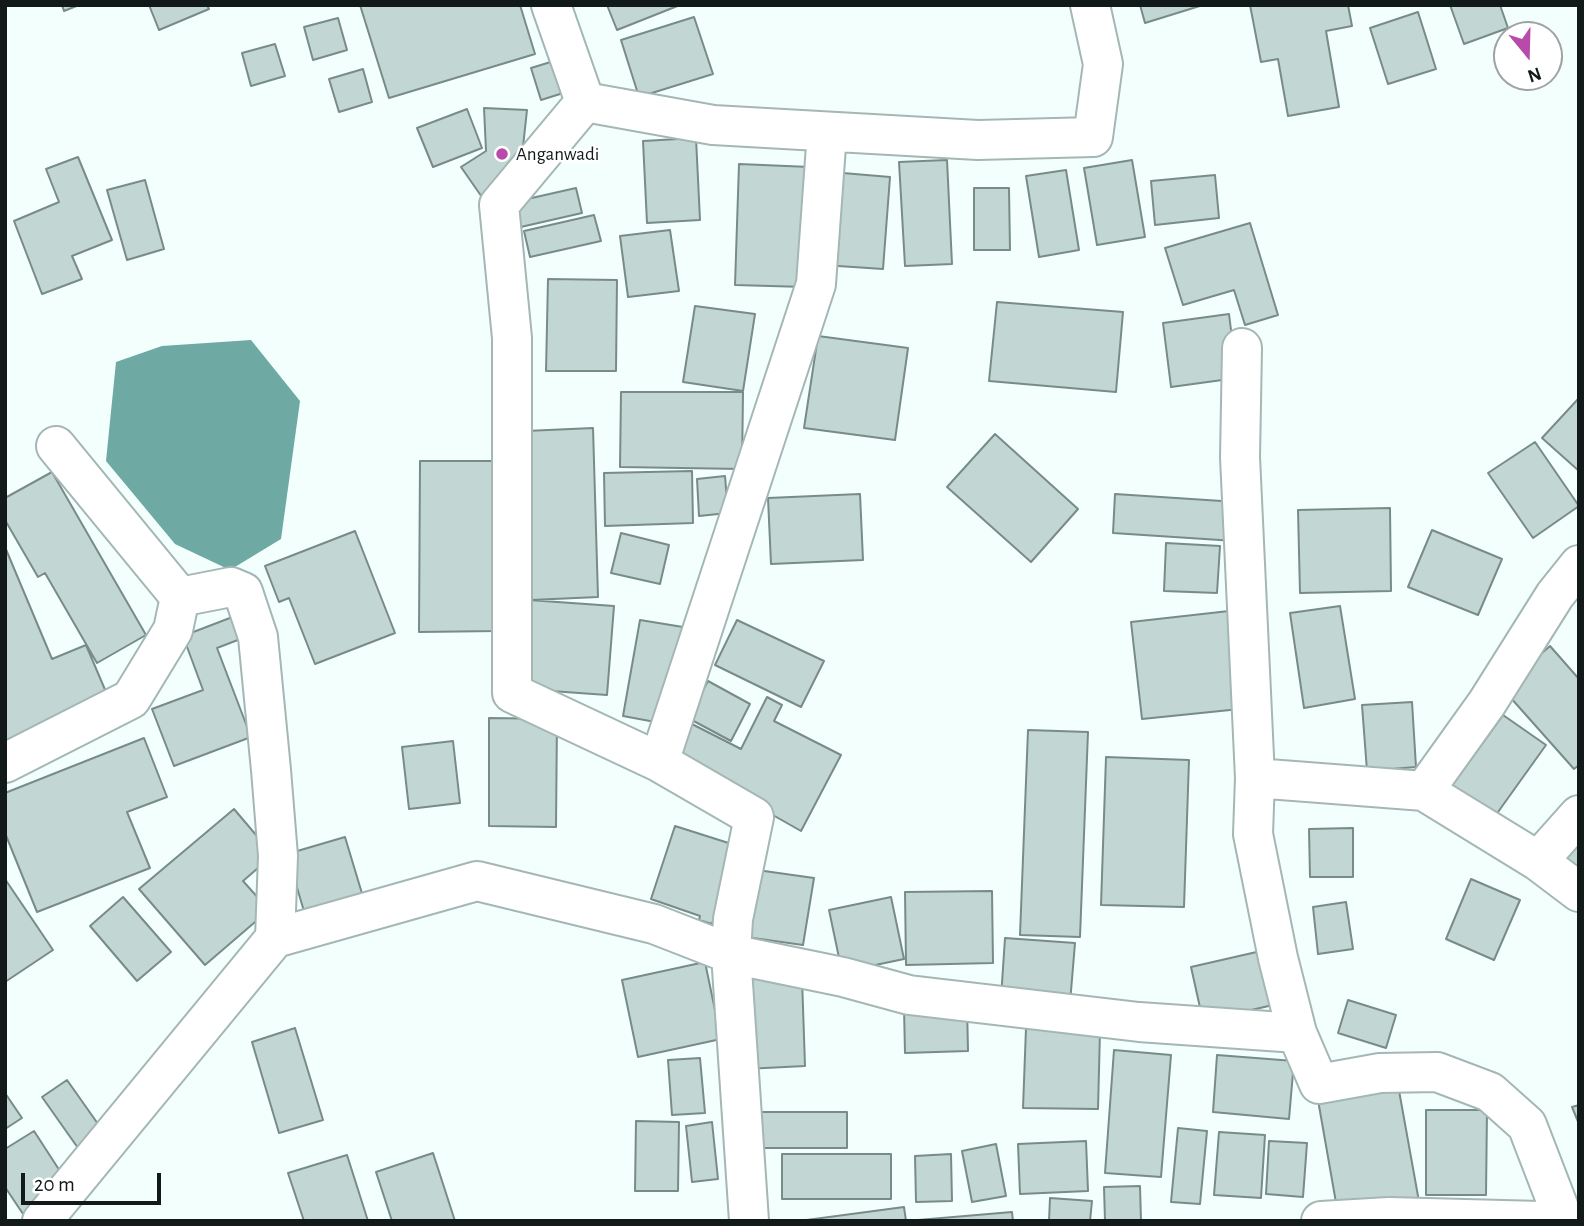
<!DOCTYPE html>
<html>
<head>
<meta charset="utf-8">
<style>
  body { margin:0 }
  #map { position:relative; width:1584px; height:1226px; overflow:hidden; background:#f2fffd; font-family:"Alegreya Sans",sans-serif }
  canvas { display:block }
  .frame { position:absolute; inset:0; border:7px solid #121a19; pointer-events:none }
  .north { position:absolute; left:1493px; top:21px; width:70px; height:70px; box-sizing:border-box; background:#fff; border:2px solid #a0a3a3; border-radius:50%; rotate:161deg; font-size:19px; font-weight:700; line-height:28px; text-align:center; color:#121a19 }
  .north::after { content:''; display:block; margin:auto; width:24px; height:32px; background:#b84baa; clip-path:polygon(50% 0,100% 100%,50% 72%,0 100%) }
  .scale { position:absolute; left:21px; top:1173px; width:140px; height:32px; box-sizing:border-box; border:4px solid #121a19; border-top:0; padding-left:9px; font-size:21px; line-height:24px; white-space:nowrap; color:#121a19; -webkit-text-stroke:5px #fff; paint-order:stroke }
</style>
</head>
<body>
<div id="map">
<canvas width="1584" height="1226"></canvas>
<div class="frame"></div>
<div class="north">N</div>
<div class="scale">20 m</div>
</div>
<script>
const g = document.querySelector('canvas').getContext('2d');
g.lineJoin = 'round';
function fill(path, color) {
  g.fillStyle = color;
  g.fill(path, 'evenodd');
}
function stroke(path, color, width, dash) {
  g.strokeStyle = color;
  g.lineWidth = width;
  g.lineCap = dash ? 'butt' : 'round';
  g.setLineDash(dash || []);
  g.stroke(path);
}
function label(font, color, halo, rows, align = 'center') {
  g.font = font + ' "Alegreya Sans",sans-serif';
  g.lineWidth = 5;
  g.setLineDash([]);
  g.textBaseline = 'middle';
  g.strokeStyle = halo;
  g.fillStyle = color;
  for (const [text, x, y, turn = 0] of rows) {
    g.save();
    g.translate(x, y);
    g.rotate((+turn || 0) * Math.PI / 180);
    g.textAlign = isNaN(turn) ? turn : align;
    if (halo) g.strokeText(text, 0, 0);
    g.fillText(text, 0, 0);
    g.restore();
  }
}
fill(new Path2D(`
  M251,340L300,401L281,539L230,570L175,544L106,461L116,362L162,346Z`), '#6ea9a4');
const building = new Path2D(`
  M62,5H79L64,11Z
  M149,5H207L209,9L159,30Z
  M360,5H520L535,54L389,98Z
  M607,5H680L617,30Z
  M1140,5H1203L1145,23Z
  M1250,5H1348L1352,26L1326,31L1339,107L1288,116L1278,59L1261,62Z
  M1450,5H1500L1508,28L1464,44Z
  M1418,12L1436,69L1388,84L1370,28Z
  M694,17L713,74L639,97L621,40Z
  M338,18L347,50L313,60L304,27Z
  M275,44L285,76L251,86L242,53Z
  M567,57L576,89L541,100L531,68Z
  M363,69L372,102L339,112L329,79Z
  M484,108L527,110L522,156L484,200L461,167L486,151Z
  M467,109L482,148L433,167L417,128Z
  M696,138L700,220L647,223L643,141Z
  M78,157L112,240L72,256L82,279L42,294L14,221L59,202L46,169Z
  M947,160L952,264L905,266L899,162Z
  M1132,160L1145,237L1097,245L1084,168Z
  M739,164L810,167L805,287L735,285Z
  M1066,170L1079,250L1039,257L1026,176Z
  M831,172L890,177L883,269L823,265Z
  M1215,175L1219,218L1155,225L1151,181Z
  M145,180L164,249L127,260L107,190Z
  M576,188L582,213L512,229L505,204Z
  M974,188H1009L1010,250H974Z
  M594,215L601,241L530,257L524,231Z
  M1250,223L1278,315L1245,325L1234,290L1183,305L1165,248Z
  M670,230L679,291L628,297L620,236Z
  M548,279L617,280L616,371H546Z
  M997,302L1123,312L1116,392L989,381Z
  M695,306L755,314L743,391L683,382Z
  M1229,314L1237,378L1171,387L1163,323Z
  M818,336L908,348L895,440L804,428Z
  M621,392H743L742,469L620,467Z
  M1579,398V471L1542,438Z
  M593,428L598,597L531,600L526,431Z
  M995,434L1078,509L1031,562L947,487Z
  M1535,442L1579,506L1533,538L1488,473Z
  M420,461H497V631L419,632Z
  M692,471L693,523L605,526L604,473Z
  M52,472L146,635L97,663L45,573L38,577L5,520V498Z
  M725,476L728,513L699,516L697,479Z
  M860,494L863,560L771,564L768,498Z
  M1115,494L1237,502L1235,541L1113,533Z
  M1390,508L1391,591L1300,593L1298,510Z
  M1432,530L1502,559L1478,615L1408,587Z
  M355,531L395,633L315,664L289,598L279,602L265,566Z
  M621,533L669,545L660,584L611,573Z
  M1166,543L1220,546L1217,593L1164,591Z
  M5,547L52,659L86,645L109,699L5,742Z
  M529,600L614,606L607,695L523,689Z
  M1340,606L1355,699L1304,708L1290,613Z
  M1229,611L1240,709L1142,719L1131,622Z
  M235,616L243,638L217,648L251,737L174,766L152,709L203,690L183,636Z
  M640,620L683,627L666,724L623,716Z
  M737,620L824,661L801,707L715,665Z
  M1550,646L1579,679V765L1574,769L1502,688Z
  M708,681L750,704L731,741L688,718Z
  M767,697L782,705L774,721L841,755L801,831L667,755L686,721L741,749Z
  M1412,702L1416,767L1367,771L1362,705Z
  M1503,715L1546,745L1488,826L1445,795Z
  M489,718L557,719L556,827L489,826Z
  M1028,730L1088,732L1080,937L1020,935Z
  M144,738L167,797L127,812L150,868L37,912L5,833V793Z
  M453,741L460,803L409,809L402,747Z
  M1106,757L1189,760L1184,907L1101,905Z
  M234,809L273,855L243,881L269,910L205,965L139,889Z
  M675,826L738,846L712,924L699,920L700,916L651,899Z
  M1579,826V882L1551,852Z
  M1353,828V877H1310L1309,829Z
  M345,837L367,910L309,928L287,854Z
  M757,870L814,878L803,945L746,937Z
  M5,879L53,950L5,982Z
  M1471,879L1520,900L1494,960L1446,939Z
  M992,891L993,963L906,965L905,892Z
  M123,897L171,952L137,981L90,926Z
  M891,897L904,959L842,972L829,910Z
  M1346,902L1353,949L1318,954L1313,907Z
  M1005,938L1075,943L1070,1003L1001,998Z
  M1261,951L1273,1005L1203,1021L1191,967Z
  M705,962L721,1039L638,1057L622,980Z
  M802,978L805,1066L745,1069L742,979Z
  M1348,1000L1396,1015L1386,1048L1338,1033Z
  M967,1006L968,1051L905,1053L904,1008Z
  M295,1028L323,1120L279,1133L252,1042Z
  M1026,1028L1100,1031L1098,1109L1023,1108Z
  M1114,1050L1171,1055L1161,1177L1105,1173Z
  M1217,1055L1294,1061L1289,1119L1213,1112Z
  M700,1058L705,1113L672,1115L668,1060Z
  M67,1080L103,1131L78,1148L42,1097Z
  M1398,1085L1420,1207L1338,1214L1318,1100Z
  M5,1093L22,1118L5,1129Z
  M1579,1105V1124L1572,1107Z
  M1426,1110H1487L1486,1195H1426Z
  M756,1112H847V1148H756Z
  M636,1121L679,1122L678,1191H635Z
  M712,1122L718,1179L692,1182L686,1126Z
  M1178,1128L1207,1131L1200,1204L1171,1202Z
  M34,1131L69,1185L23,1214L5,1187V1149Z
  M1219,1132L1265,1135L1261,1198L1214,1195Z
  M1086,1141L1088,1191L1020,1194L1018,1144Z
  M1269,1141L1307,1143L1303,1197L1266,1194Z
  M996,1144L1006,1196L972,1202L962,1151Z
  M433,1153L455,1221H392L376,1172Z
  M782,1154H891V1199H782Z
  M951,1154L952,1201L916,1202L915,1156Z
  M347,1155L368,1221H304L288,1173Z
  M1140,1186L1141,1221H1105L1104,1187Z
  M1050,1198L1092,1201L1090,1221H1049Z
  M904,1207L906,1221H799Z
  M1012,1212L1013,1221H918V1220Z`);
fill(building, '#c2d7d4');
stroke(building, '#788b89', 2);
const minor = new Path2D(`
  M551,5L585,102L713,125L978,140L1093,137L1103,64L1090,5
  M585,102L499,205L512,338V693L659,762L754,817L733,919L731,954L749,1221
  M1242,348L1240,457L1255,778L1253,834L1278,958L1297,1033L1319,1084L1380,1073L1437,1072L1490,1092L1527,1125L1564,1221
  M56,446L180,597L231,587L243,592L258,637L271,770L278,856L275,938
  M659,762L816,284L827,132
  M5,763L131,699L173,630L180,597
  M1255,778L1424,791L1487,703L1555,595L1579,565
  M1424,791L1538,861
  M1579,815L1538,861L1579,892
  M42,1221L275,938L477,881L654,924L731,954L843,977L909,995L1139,1022L1297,1033
  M1321,1221L1389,1217L1541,1221`);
stroke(minor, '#a4b7b5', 42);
stroke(minor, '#fff', 38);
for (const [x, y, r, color] of [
  [502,154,7,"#b84baa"]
]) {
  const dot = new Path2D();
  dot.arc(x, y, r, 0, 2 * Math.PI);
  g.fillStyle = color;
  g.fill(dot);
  stroke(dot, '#fff', 2.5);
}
label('19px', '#121a19', '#fff', [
  ["Anganwadi",516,154]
], 'left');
</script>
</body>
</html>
